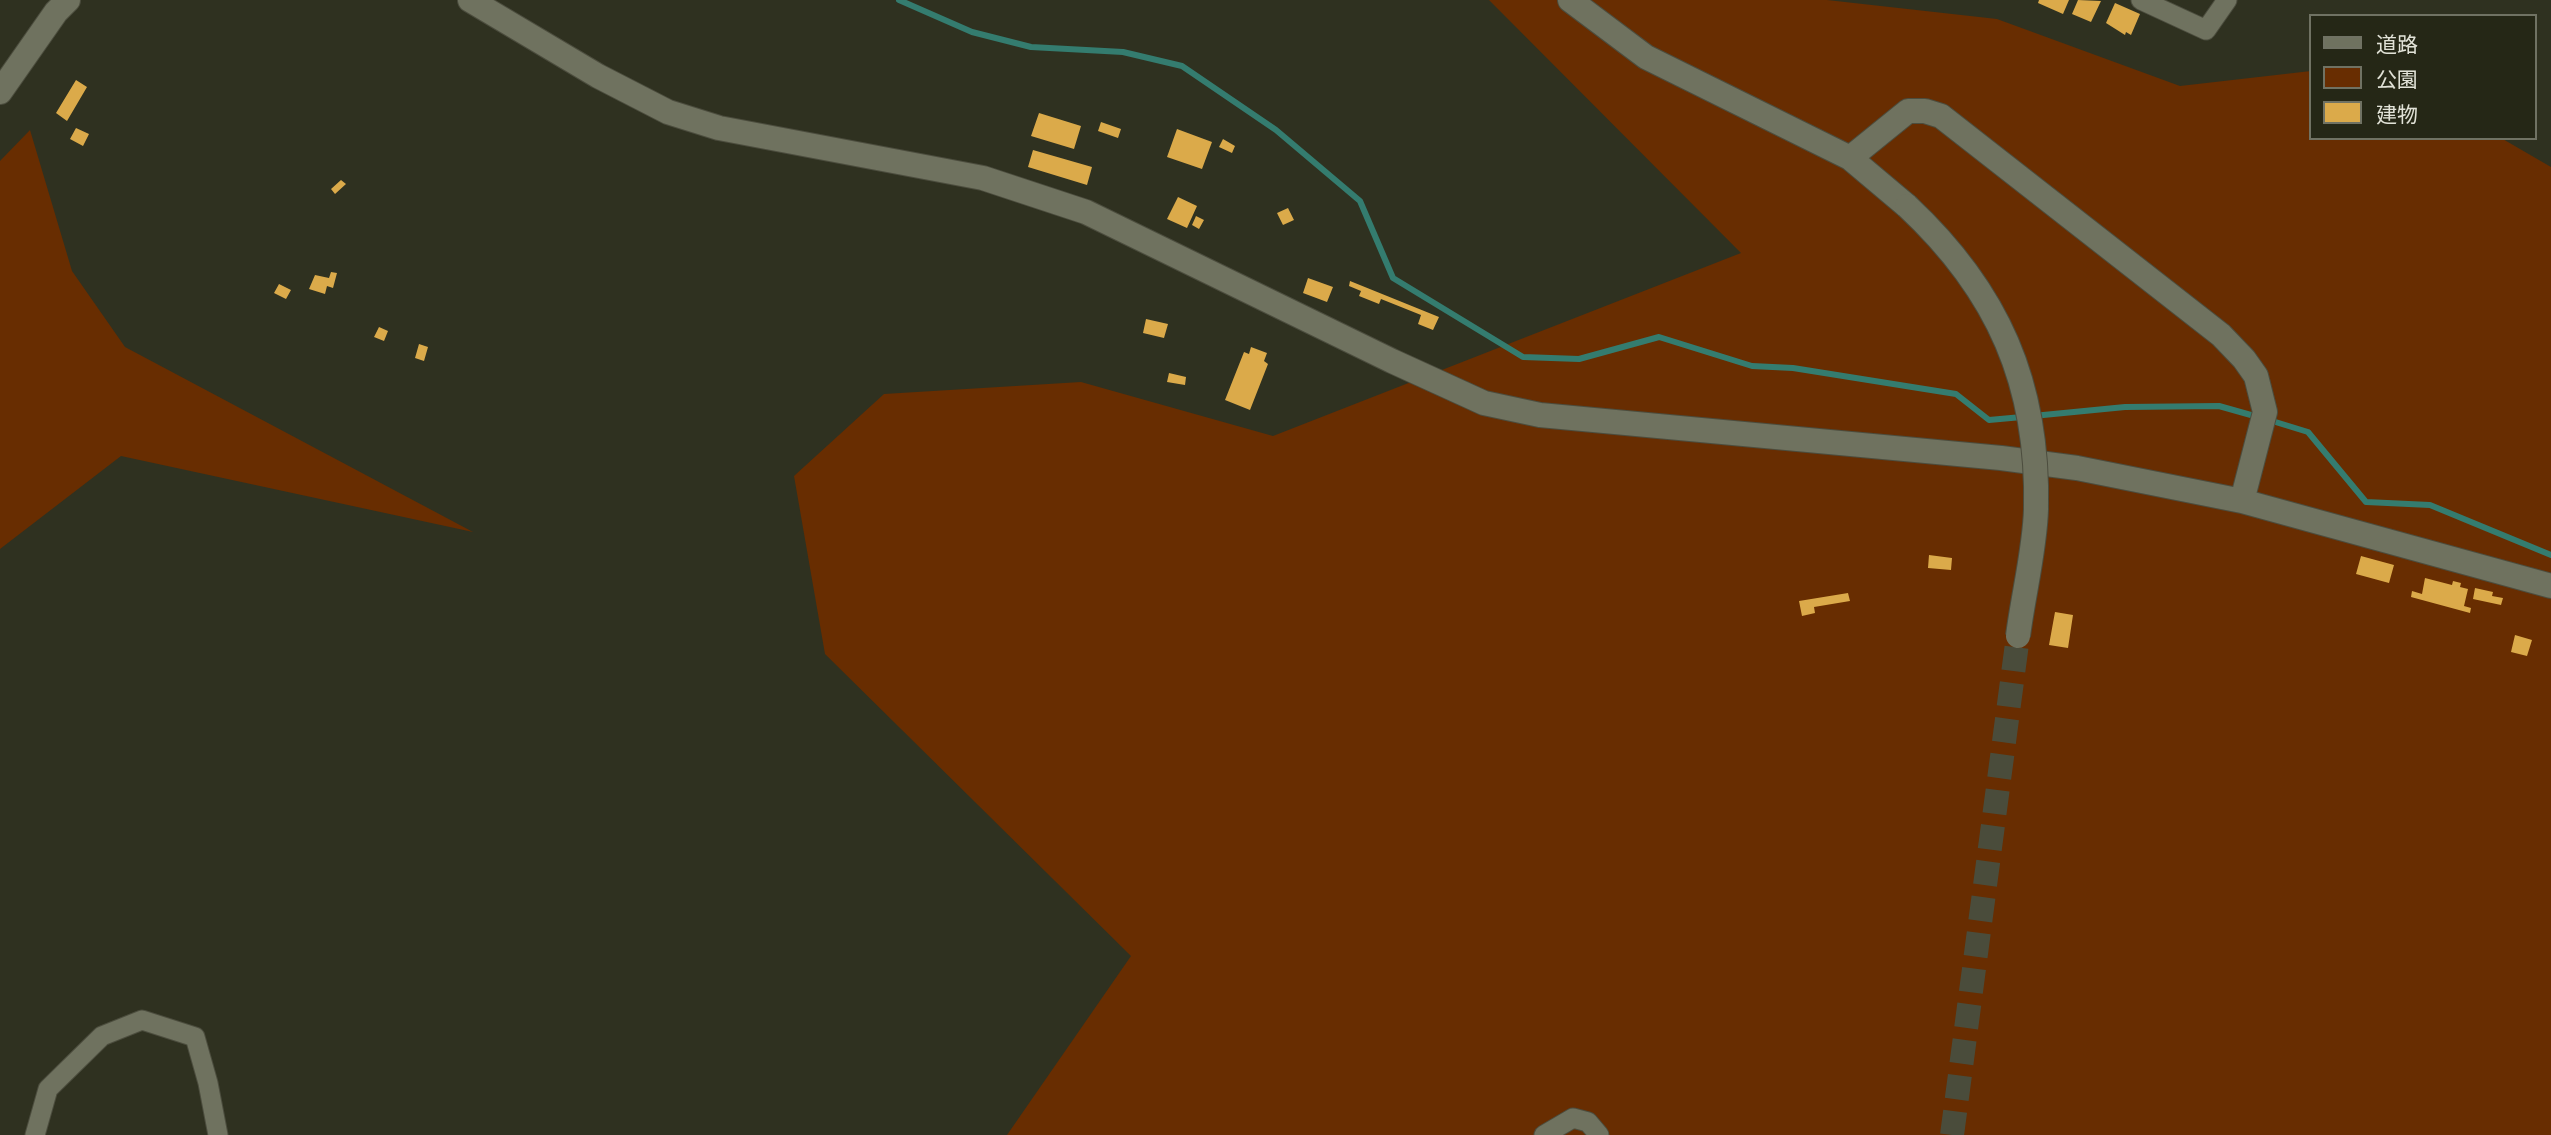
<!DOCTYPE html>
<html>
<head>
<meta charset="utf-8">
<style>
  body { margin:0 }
  #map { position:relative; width:2551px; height:1135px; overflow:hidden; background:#2f3120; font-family:Inter,"Noto Sans JP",sans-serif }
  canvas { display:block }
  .legend { position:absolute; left:2309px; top:14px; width:228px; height:126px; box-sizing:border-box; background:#252716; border:2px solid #707263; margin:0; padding:9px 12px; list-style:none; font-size:21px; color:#e1e2d7 }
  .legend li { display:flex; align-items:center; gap:14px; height:35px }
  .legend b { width:35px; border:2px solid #707263 }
</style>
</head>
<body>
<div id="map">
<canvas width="2551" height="1135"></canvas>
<ul class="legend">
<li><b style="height:9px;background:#6f725f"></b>道路</li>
<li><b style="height:19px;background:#682d01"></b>公園</li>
<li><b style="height:19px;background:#dbaa4a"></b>建物</li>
</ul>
</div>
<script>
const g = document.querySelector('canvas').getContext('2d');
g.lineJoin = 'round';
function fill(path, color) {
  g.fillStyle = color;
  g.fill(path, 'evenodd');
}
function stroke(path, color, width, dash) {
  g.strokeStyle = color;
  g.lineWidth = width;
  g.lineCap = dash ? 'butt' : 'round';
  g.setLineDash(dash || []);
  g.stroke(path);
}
fill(new Path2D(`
  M1489,0H1827L1997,19L2180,86L2311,71V138H2501L2551,167V1135H1007L1131,956L825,654L794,476L884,394L1081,382L1273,436L1741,253Z
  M30,130L72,271L125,347L473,532L121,456L0,549V161Z`), '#682d01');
stroke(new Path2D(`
  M899,0L972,32L1031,47L1123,52L1182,66L1276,130L1360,201L1393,278L1523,357L1579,359L1659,337L1752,366L1793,368L1956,394L1989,420L2022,417
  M2033,416L2125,407L2219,406L2258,417
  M2269,420L2308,432L2366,502L2430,505L2551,555`), '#347c6f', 6);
fill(new Path2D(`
  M2039,0H2069L2063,14L2038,3Z
  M2078,0L2101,1L2091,22L2072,14Z
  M2115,3L2140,14L2131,35L2126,32L2125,35L2106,23Z
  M76,80L87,87L67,121L56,113Z
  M1039,113L1081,126L1074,149L1031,136Z
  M1101,122L1121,129L1118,138L1098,131Z
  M76,128L89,134L83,146L70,139Z
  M1177,129L1212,142L1202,169L1167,157Z
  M1223,139L1235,146L1232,153L1219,147Z
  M1033,150L1092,167L1087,185L1028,167Z
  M341,180L346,184L335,194L331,189Z
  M1178,197L1197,206L1187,228L1167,219Z
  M1288,208L1294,220L1283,225L1277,213Z
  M1196,216L1204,220L1199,229L1192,225Z
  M331,272L337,273L333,288L327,286L325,294L309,289L315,275L329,278Z
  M1308,278L1333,287L1327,302L1303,293Z
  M1350,281L1439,317L1433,330L1418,324L1421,315L1381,299L1379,304L1359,296L1361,291L1349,286Z
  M279,284L291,290L286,299L274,293Z
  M1146,319L1168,324L1164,338L1143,333Z
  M379,327L388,331L384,341L374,337Z
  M419,344L428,347L424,361L415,358Z
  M1251,347L1267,353L1264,361L1268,364L1250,410L1225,400L1244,352L1249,354Z
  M1169,373L1186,377L1185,385L1167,382Z
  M1929,555L1952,558L1951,570L1928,568Z
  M2361,556L2394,565L2389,583L2356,574Z
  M2425,578L2452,585L2453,581L2461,583L2460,587L2468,589L2464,606L2471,608L2470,613L2411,597L2412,591L2422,594Z
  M2475,588L2493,592L2492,596L2503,598L2501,605L2473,599Z
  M1848,593L1850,601L1814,607L1815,613L1802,616L1799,601Z
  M2055,612L2073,615L2068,648L2049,645Z
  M2515,635L2532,640L2527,656L2511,652Z`), '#dbaa4a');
stroke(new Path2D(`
  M1952,1135L2018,636`), '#4a4c3b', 24, [24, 12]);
const minor = new Path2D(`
  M2141,0L2206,30L2227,0
  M35,1135L48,1089L102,1036L142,1020L195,1037L208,1083L218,1135
  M1544,1135L1573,1118L1588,1122L1599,1135`);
const tertiary = new Path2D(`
  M470,0L598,76L668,112L719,128L983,178L1086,212L1392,361L1484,403L1540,415L2001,458L2077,468L2242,501L2551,586
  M1570,0L1646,57L1850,158L1907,206
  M0,92L56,12L68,0
  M1850,158L1908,111H1925L1941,116L2221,335L2244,359L2256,376L2265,412L2242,501`);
stroke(minor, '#4c4d3e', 21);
stroke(tertiary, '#4c4d3e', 26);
stroke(minor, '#6f725f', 19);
stroke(tertiary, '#6f725f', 24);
const tertiaryBridge = new Path2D(`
  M1907,206C1998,291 2039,384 2036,509C2035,549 2023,596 2018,636`);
stroke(tertiaryBridge, '#4c4d3e', 26, []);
stroke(tertiaryBridge, '#6f725f', 24);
</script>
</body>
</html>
